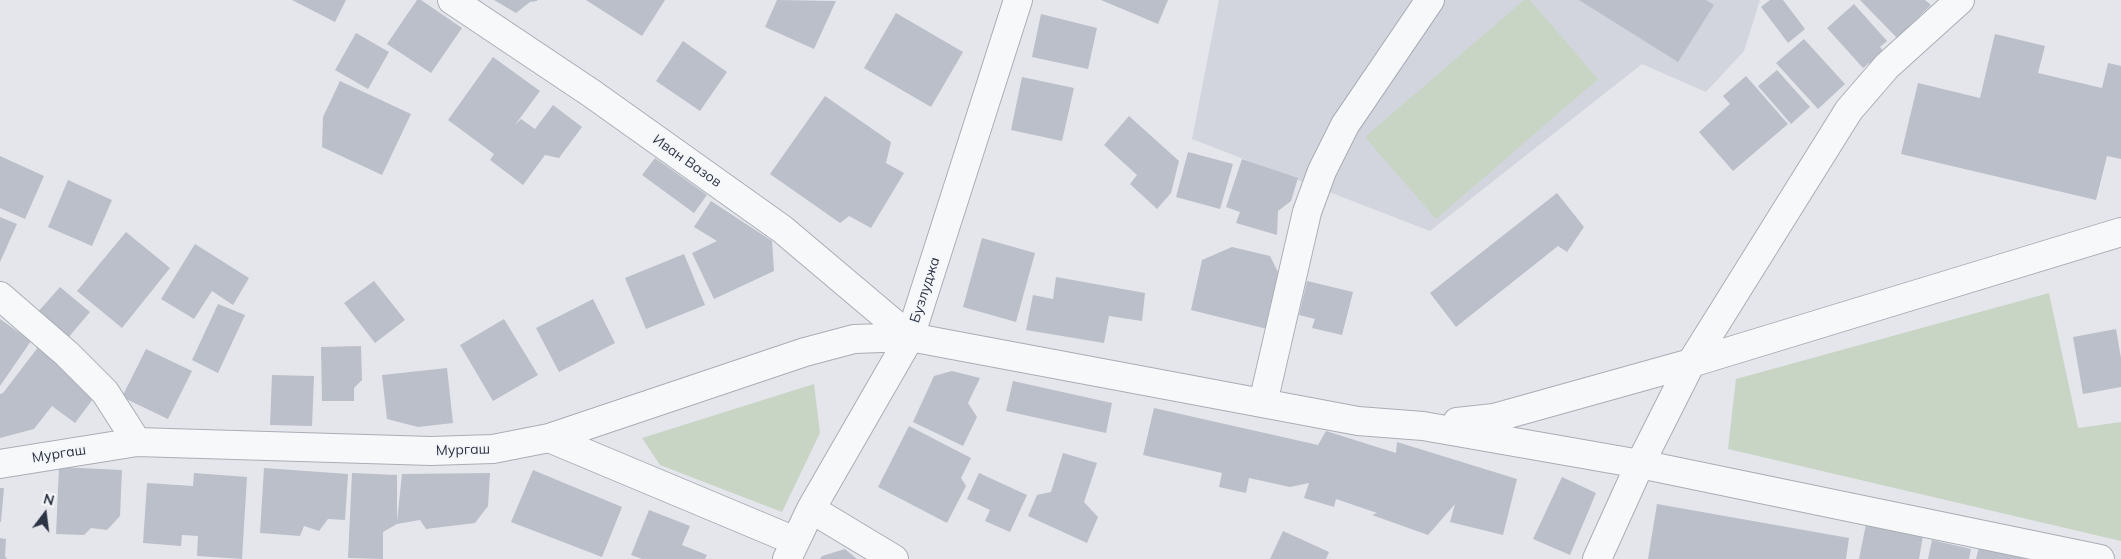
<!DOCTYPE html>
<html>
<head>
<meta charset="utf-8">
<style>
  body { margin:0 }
  #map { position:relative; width:2121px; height:559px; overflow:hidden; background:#e4e6eb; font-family:Mulish,sans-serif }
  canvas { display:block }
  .north { position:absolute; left:20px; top:489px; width:50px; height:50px; -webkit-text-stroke:4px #f4f6f9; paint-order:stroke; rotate:15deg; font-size:14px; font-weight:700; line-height:20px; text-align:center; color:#2c3344 }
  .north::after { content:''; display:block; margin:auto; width:18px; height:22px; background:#2c3344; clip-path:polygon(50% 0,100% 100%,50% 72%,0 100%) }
</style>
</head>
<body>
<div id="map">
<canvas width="2121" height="559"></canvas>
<div class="north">N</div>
</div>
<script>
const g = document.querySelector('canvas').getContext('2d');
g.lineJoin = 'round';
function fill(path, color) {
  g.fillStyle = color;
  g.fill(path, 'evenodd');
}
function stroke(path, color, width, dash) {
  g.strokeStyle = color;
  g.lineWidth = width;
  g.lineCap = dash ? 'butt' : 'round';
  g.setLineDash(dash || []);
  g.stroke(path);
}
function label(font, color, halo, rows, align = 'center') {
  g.font = font + ' Mulish,sans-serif';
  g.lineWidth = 4;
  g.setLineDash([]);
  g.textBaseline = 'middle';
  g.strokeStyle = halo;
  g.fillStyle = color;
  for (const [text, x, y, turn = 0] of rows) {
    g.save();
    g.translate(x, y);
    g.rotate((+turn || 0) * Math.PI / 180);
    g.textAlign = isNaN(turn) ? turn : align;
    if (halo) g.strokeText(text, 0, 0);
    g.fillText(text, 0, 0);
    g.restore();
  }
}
fill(new Path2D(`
  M1219,0H1760L1744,51L1706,92L1642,64L1430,231L1192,139Z`), '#d2d5dd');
fill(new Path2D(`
  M1524,0H1530L1598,79L1436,219L1365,137Z
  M2049,293L2078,428L2121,422V541L1728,449L1736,379Z
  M814,384L820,433L782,512L660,465L642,438Z`), '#c8d5c5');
fill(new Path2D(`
  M292,0H346L335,22Z
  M417,0H421L462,28L431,73L387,44Z
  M494,0H537V1L530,2L516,13Z
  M586,0H665L642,36Z
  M777,0L836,1L814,49L765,27Z
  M1101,0H1168L1158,24Z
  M1579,0H1706L1714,5L1678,62Z
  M1770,0H1783L1805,29L1788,43L1761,7Z
  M1860,0H1925L1931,5L1897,38Z
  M1854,4L1887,41L1880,47L1885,53L1873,64L1869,63L1863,68L1827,28Z
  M896,13L963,52L931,107L864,68Z
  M1041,14L1097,28L1088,69L1032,57Z
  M356,33L389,52L368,89L335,70Z
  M1995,34L2045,46L2038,73L2102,88L2108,63L2121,66V159L2107,156L2096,200L1901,154L1918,83L1980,98Z
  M1804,39L1845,84L1818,109L1776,63Z
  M683,41L727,72L700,111L656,81Z
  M493,57L540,91L515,125L521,119L535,129L553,105L582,127L559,158L545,155L523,185L490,160L494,154L448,120Z
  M1777,70L1810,107L1791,124L1758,86Z
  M1746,76L1788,124L1733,171L1699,132L1730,104L1723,96Z
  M1022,77L1074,88L1062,141L1011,130Z
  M340,81L411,114L382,175L322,147L323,117Z
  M825,96L891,142L886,163L904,173L871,228L849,216L840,223L770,174Z
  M1129,116L1179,161L1171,193L1157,209L1130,184L1137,175L1104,145Z
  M1188,152L1233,164L1220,209L1176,197Z
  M0,156L44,176L25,219L0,208Z
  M655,158L707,195L694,213L642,175Z
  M1242,159L1298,178L1291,201L1278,211L1277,235L1236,223L1240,212L1226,207Z
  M68,180L112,200L92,246L48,227Z
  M1557,193L1584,227L1567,252L1558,246L1456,327L1430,293Z
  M711,201L772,241L774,271L714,299L692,253L717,241L694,227Z
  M0,217L17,224L0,262Z
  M126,232L170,268L122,328L77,291Z
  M982,238L1035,253L1016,322L963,307Z
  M195,244L249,278L233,305L212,291L194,319L161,299Z
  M1232,247L1270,256L1282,280L1271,330L1191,310L1202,260Z
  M684,254L705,305L646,329L625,278Z
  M1056,277L1145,293L1142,321L1109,316L1104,343L1026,330L1033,295L1053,299Z
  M374,281L405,320L375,343L344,303Z
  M1307,281L1353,292L1342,335L1312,328L1315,319L1299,315Z
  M60,287L90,312L68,338L37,313Z
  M593,299L615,343L559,372L536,328Z
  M218,304L245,315L218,373L192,360Z
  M0,319L31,341L0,386Z
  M504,319L538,375L493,401L460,345Z
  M2116,329L2121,358V387L2083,394L2073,337Z
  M39,346L99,391L75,423L52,406L34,429L0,438V394L3,393Z
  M361,346L362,380L354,388V401H322L321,347Z
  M146,349L192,371L168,419L122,397Z
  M447,368L453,423L418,427L387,419L382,375Z
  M952,371L980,378L968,403L977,417L963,446L913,422L934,376Z
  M272,375L314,376L312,426L270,425Z
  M1013,381L1112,403L1106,433L1006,411Z
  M1154,408L1318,445L1326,431L1396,453L1397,442L1517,479L1503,535L1450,522L1455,504L1428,535L1372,515L1377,513L1336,499L1334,507L1304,498L1309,483L1290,487L1249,478L1246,493L1219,487L1222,473L1143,455Z
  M909,426L971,458L961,478L966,486L947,523L878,487Z
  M1063,453L1097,463L1084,502L1098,517L1087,543L1028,516L1037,495L1051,492Z
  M59,467L122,470L120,516L107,530L91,528L84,535L56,534Z
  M264,468L348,474L345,520L328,519L319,531L304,526L300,536L260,533Z
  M533,470L622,507L602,557L511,522Z
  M194,473L247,477L242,559L197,556L198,536L182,535L181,546L143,543L147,483L193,486Z
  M352,473L397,475V521L402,474L490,473L488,506L475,523L426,529L420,520L397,524L383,532V559L348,558Z
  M979,473L1027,495L1010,532L985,521L990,510L967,499Z
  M1562,477L1596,493L1570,555L1533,539Z
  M0,488H4L1,522H0Z
  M1657,504L1849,538L1846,559H1648Z
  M649,510L690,526L682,545L707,555L705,559H642L631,555Z
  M1867,519L1924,530L1919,559H1859Z
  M1283,531L1329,552L1326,559H1270Z
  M0,538L6,539L5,556L7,559H0Z
  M1932,540L1971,549L1969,559H1928Z
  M1979,547L2029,558V559H1976Z
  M845,549L857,559H820L822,556Z`), '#bbbfc9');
const minor = new Path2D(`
  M452,0L591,93L782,229L910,337
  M0,296L67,354L105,392L137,442
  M1263,403L1307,212L1322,171L1345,125L1430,0
  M1457,422L1494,418L1691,363L2121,232
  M549,438L795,541
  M0,464L137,442L431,451L493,449L549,438L805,352L854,339L910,337L1358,421L1423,426L1640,464L2100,559
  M811,509L894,559
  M787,559L811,509L910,337L1018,0
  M1597,559L1640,464L1691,363L1849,110L1887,66L1960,0`);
stroke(minor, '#a9adb6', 30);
stroke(minor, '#f7f8fa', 28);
label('14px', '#2c3344', '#f4f6f9', [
  ["Иван Вазов",687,161,35],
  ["Бузлуджа",925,290,-72],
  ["Мургаш",463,450,-2],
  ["Мургаш",59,454,-9]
]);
</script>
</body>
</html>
